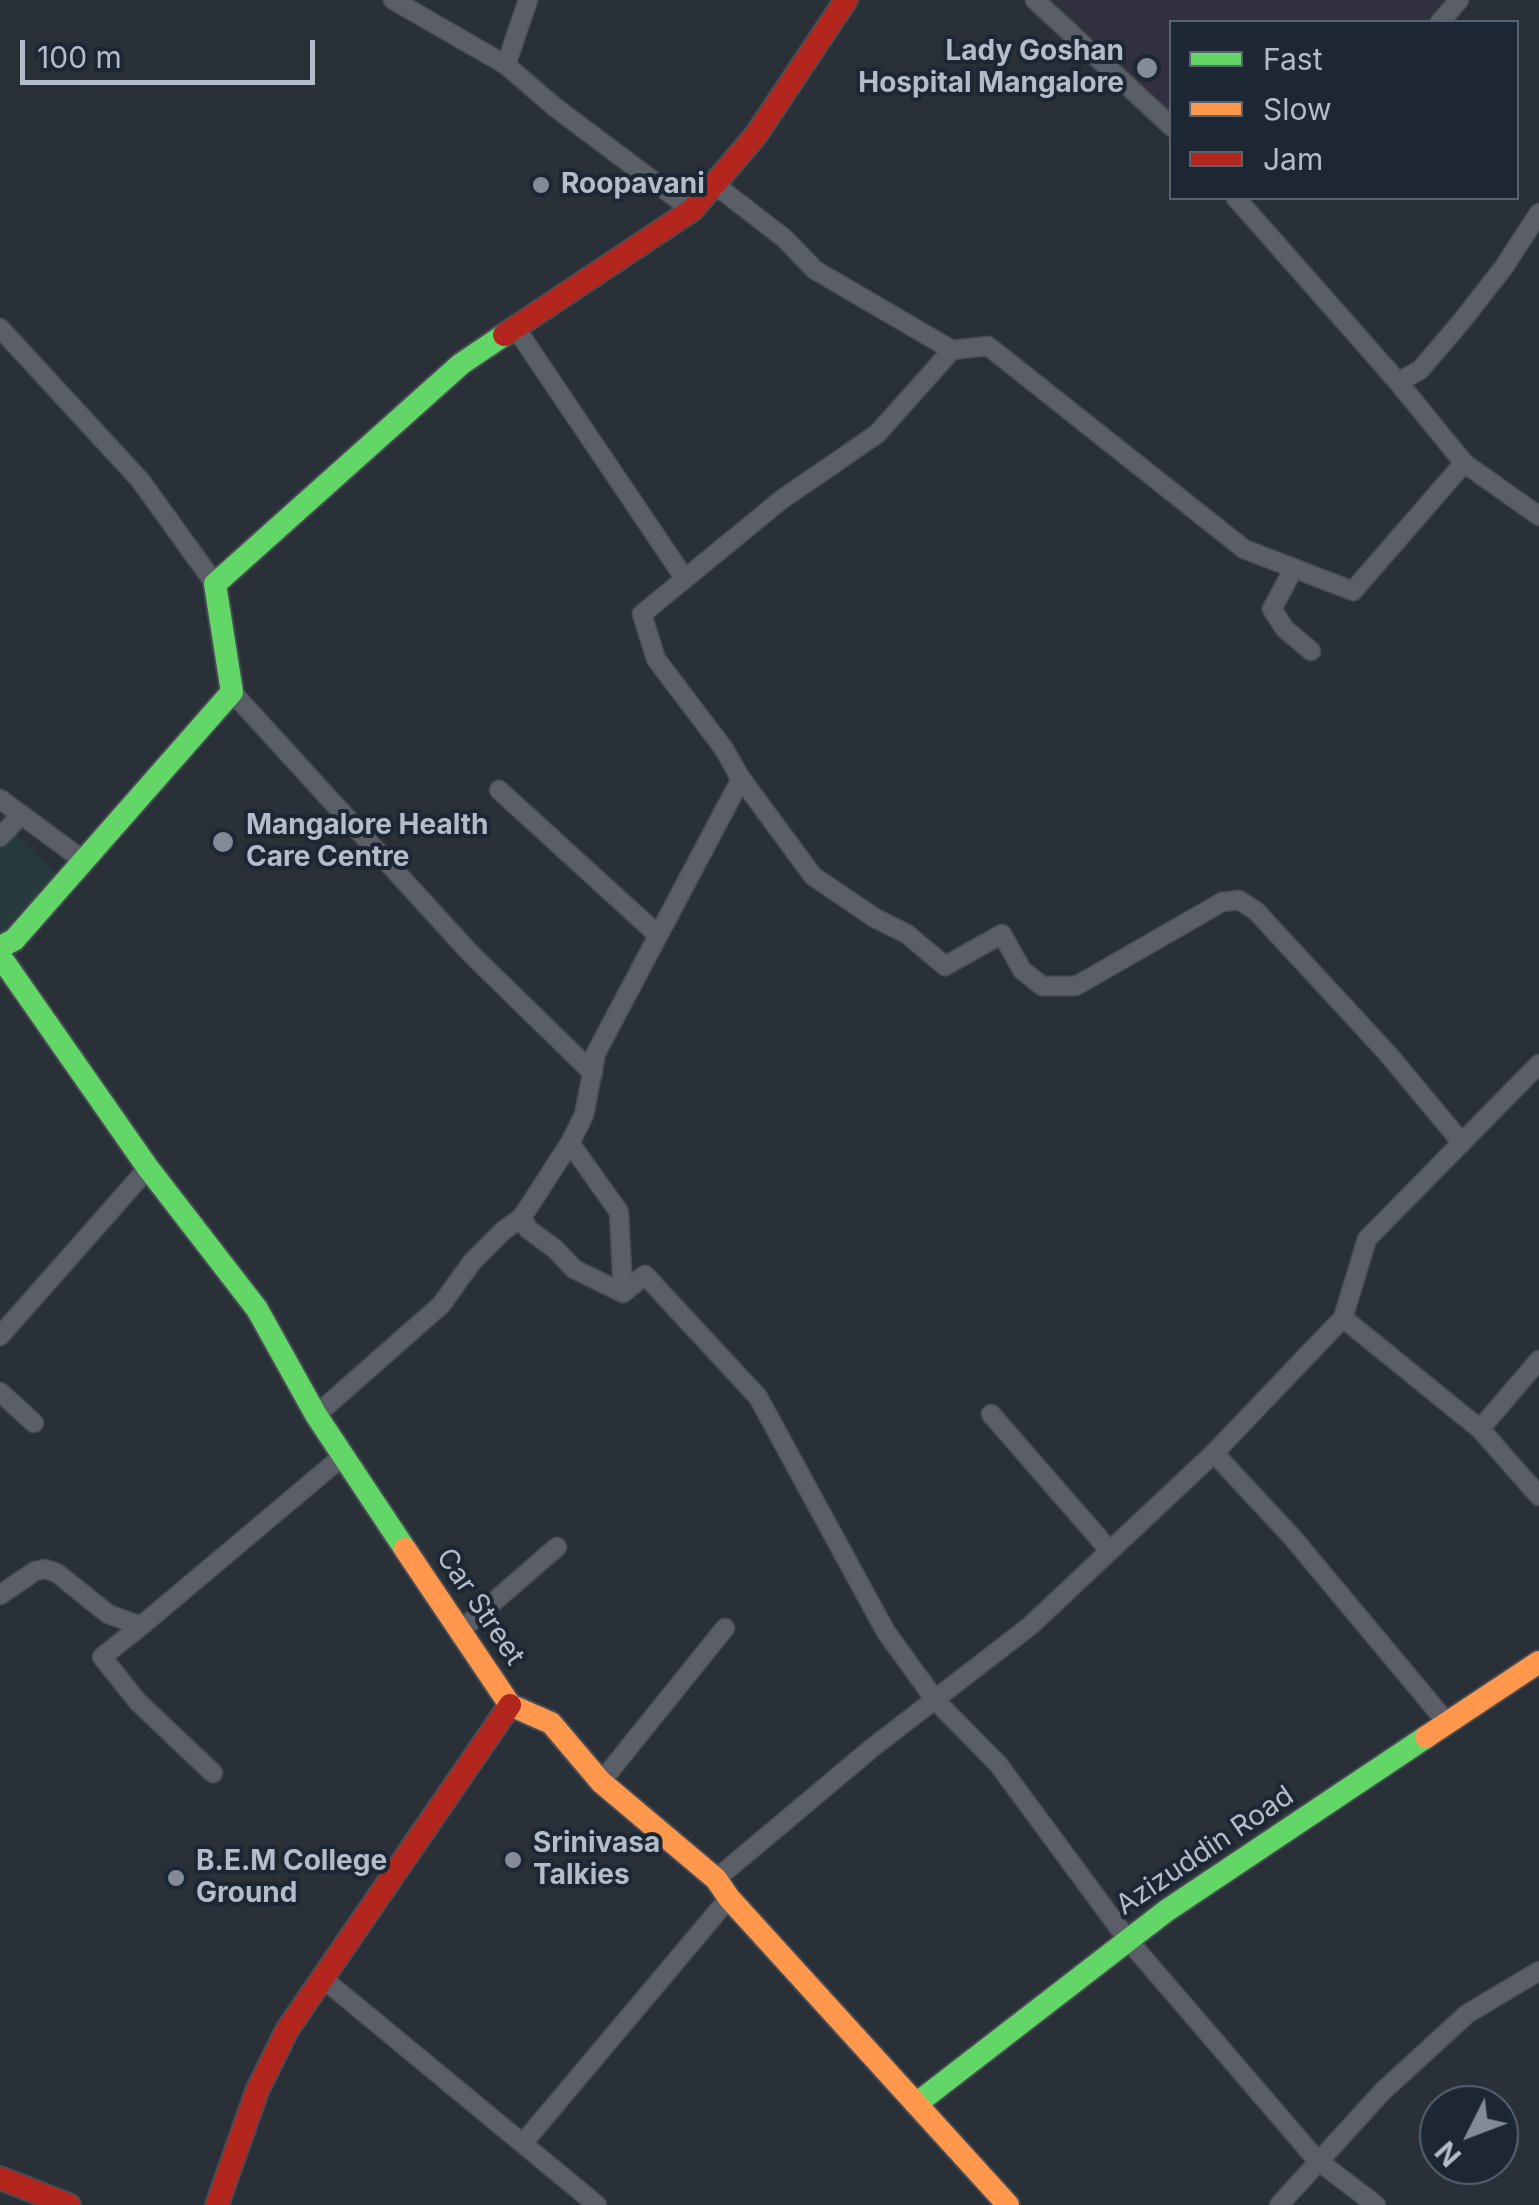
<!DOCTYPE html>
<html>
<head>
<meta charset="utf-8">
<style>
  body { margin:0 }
  #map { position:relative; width:1539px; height:2205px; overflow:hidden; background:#2a3038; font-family:Inter,sans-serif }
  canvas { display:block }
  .legend { position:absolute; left:1169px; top:20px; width:350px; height:180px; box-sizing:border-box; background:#1d2633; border:2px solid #59626f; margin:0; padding:12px 18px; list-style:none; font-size:30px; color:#b4bcc9 }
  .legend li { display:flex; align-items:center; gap:20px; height:50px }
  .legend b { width:50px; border:2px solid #59626f }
  .north { position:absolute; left:1419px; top:2085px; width:100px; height:100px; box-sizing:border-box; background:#1d2633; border:2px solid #59626f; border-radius:50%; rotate:228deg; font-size:28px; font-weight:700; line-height:40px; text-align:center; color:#b4bcc9 }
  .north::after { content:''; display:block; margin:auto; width:35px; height:45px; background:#848b96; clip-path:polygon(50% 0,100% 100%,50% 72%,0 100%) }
  .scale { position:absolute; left:20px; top:40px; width:295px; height:45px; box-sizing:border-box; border:5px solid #b4bcc9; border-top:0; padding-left:12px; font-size:30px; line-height:35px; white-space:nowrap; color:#b4bcc9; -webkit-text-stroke:8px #1d2633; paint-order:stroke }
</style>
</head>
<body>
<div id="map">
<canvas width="1539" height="2205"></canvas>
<ul class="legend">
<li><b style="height:12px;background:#63d668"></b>Fast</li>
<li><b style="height:12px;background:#ff974d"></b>Slow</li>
<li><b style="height:12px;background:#b3261e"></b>Jam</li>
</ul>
<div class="north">N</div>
<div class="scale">100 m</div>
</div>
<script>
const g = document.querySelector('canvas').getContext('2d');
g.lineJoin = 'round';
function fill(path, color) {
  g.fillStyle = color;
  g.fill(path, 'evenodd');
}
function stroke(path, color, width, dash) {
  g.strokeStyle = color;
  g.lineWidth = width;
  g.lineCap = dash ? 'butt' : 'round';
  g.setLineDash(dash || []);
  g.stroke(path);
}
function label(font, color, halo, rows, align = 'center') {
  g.font = font + ' Inter,sans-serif';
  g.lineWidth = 8;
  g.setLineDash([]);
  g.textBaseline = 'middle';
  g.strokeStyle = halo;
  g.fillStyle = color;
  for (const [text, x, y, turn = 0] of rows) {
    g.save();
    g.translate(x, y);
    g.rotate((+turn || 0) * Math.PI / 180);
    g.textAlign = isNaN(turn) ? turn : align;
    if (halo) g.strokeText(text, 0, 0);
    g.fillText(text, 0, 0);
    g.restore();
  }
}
fill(new Path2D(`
  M1052,0H1450L1429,22H1172L1171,114Z`), '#31303e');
fill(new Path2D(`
  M15,834L61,879L0,941V849Z`), '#273a3e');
const street = new Path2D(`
  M393,0L506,65L556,108L692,210
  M1035,0L1172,127
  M1440,22L1459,0
  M506,65L528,0
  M714,184L784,238L815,270L952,350
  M1236,198L1398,382L1464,463L1539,516
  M515,327L685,579
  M0,328L140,480L215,584
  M1398,382L1420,370L1461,322L1504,267L1539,213
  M1294,568L1272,609L1285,629L1311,651
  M232,692L471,954L593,1073
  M737,773L813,876L875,918L907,934L945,966L1002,934L1022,970L1042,986H1076L1222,902L1239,900L1256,911L1388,1054L1462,1143
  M499,790L658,935
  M0,799L84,861
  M0,837L20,816
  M570,1143L619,1212L623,1293
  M522,1217L528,1229L555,1249L574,1269L623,1293L645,1275L758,1397L886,1632L936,1701L998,1764L1128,1940L1317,2160L1376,2205
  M1343,1318L1480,1429L1539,1496
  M0,1336L148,1168
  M0,1392L34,1423
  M991,1414L1110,1551
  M316,1415L441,1305L472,1262L503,1231L522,1217L570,1143L584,1115L596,1053L741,779L724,749L656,659L642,614L781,500L877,434L952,350L988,346L1244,549L1353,591L1464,463
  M1480,1429L1539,1360
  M1214,1453L1292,1537L1448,1724
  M0,1595L35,1571L45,1569L57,1573L108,1614L141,1626L343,1456
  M141,1626L102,1657L138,1702L213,1773
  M460,1631L557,1547
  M601,1782L725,1628
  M716,1879L872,1748L1030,1626L1214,1453L1343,1318L1367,1239L1539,1064
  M321,1977L597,2205
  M524,2142L729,1898
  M1279,2205L1383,2091L1467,2014L1539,1971`);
const fast = new Path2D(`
  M0,947L14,940L232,692L215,584L461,364L504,335
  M0,956L148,1168L257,1309L316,1415L405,1549
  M916,2104L1166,1911L1426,1737`);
const slow = new Path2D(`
  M405,1549L510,1705L551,1723L601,1782L716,1879L729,1898L1008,2205
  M1426,1737L1539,1662`);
const jam = new Path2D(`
  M504,335L692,210L756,135L846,0
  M0,2178L69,2205
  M217,2205L257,2091L287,2030L510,1705`);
stroke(street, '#484c53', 21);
stroke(fast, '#484c53', 26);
stroke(slow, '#484c53', 26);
stroke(jam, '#484c53', 26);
stroke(street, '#5a5e66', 18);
stroke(fast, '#63d668', 22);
stroke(slow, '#ff974d', 22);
stroke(jam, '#b3261e', 22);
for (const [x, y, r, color] of [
  [1147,68,12,"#848b96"],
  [541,185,10,"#848b96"],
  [223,842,12,"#848b96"],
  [513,1860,10,"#848b96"],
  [176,1878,10,"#848b96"]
]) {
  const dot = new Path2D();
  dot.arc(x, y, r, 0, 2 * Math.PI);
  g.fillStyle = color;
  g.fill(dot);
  stroke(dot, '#1d2633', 4);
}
label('bold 28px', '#b4bcc9', '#1d2633', [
  ["Lady Goshan",1124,52,"right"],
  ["Hospital Mangalore",1124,84,"right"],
  ["Roopavani",561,185],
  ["Mangalore Health",246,826],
  ["Care Centre",246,858],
  ["Srinivasa",533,1844],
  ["Talkies",533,1876],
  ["B.E.M College",196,1862],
  ["Ground",196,1894]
], 'left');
label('28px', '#b4bcc9', '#1d2633', [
  ["Car Street",480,1607,56],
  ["Azizuddin Road",1205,1851,-34]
]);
</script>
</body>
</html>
